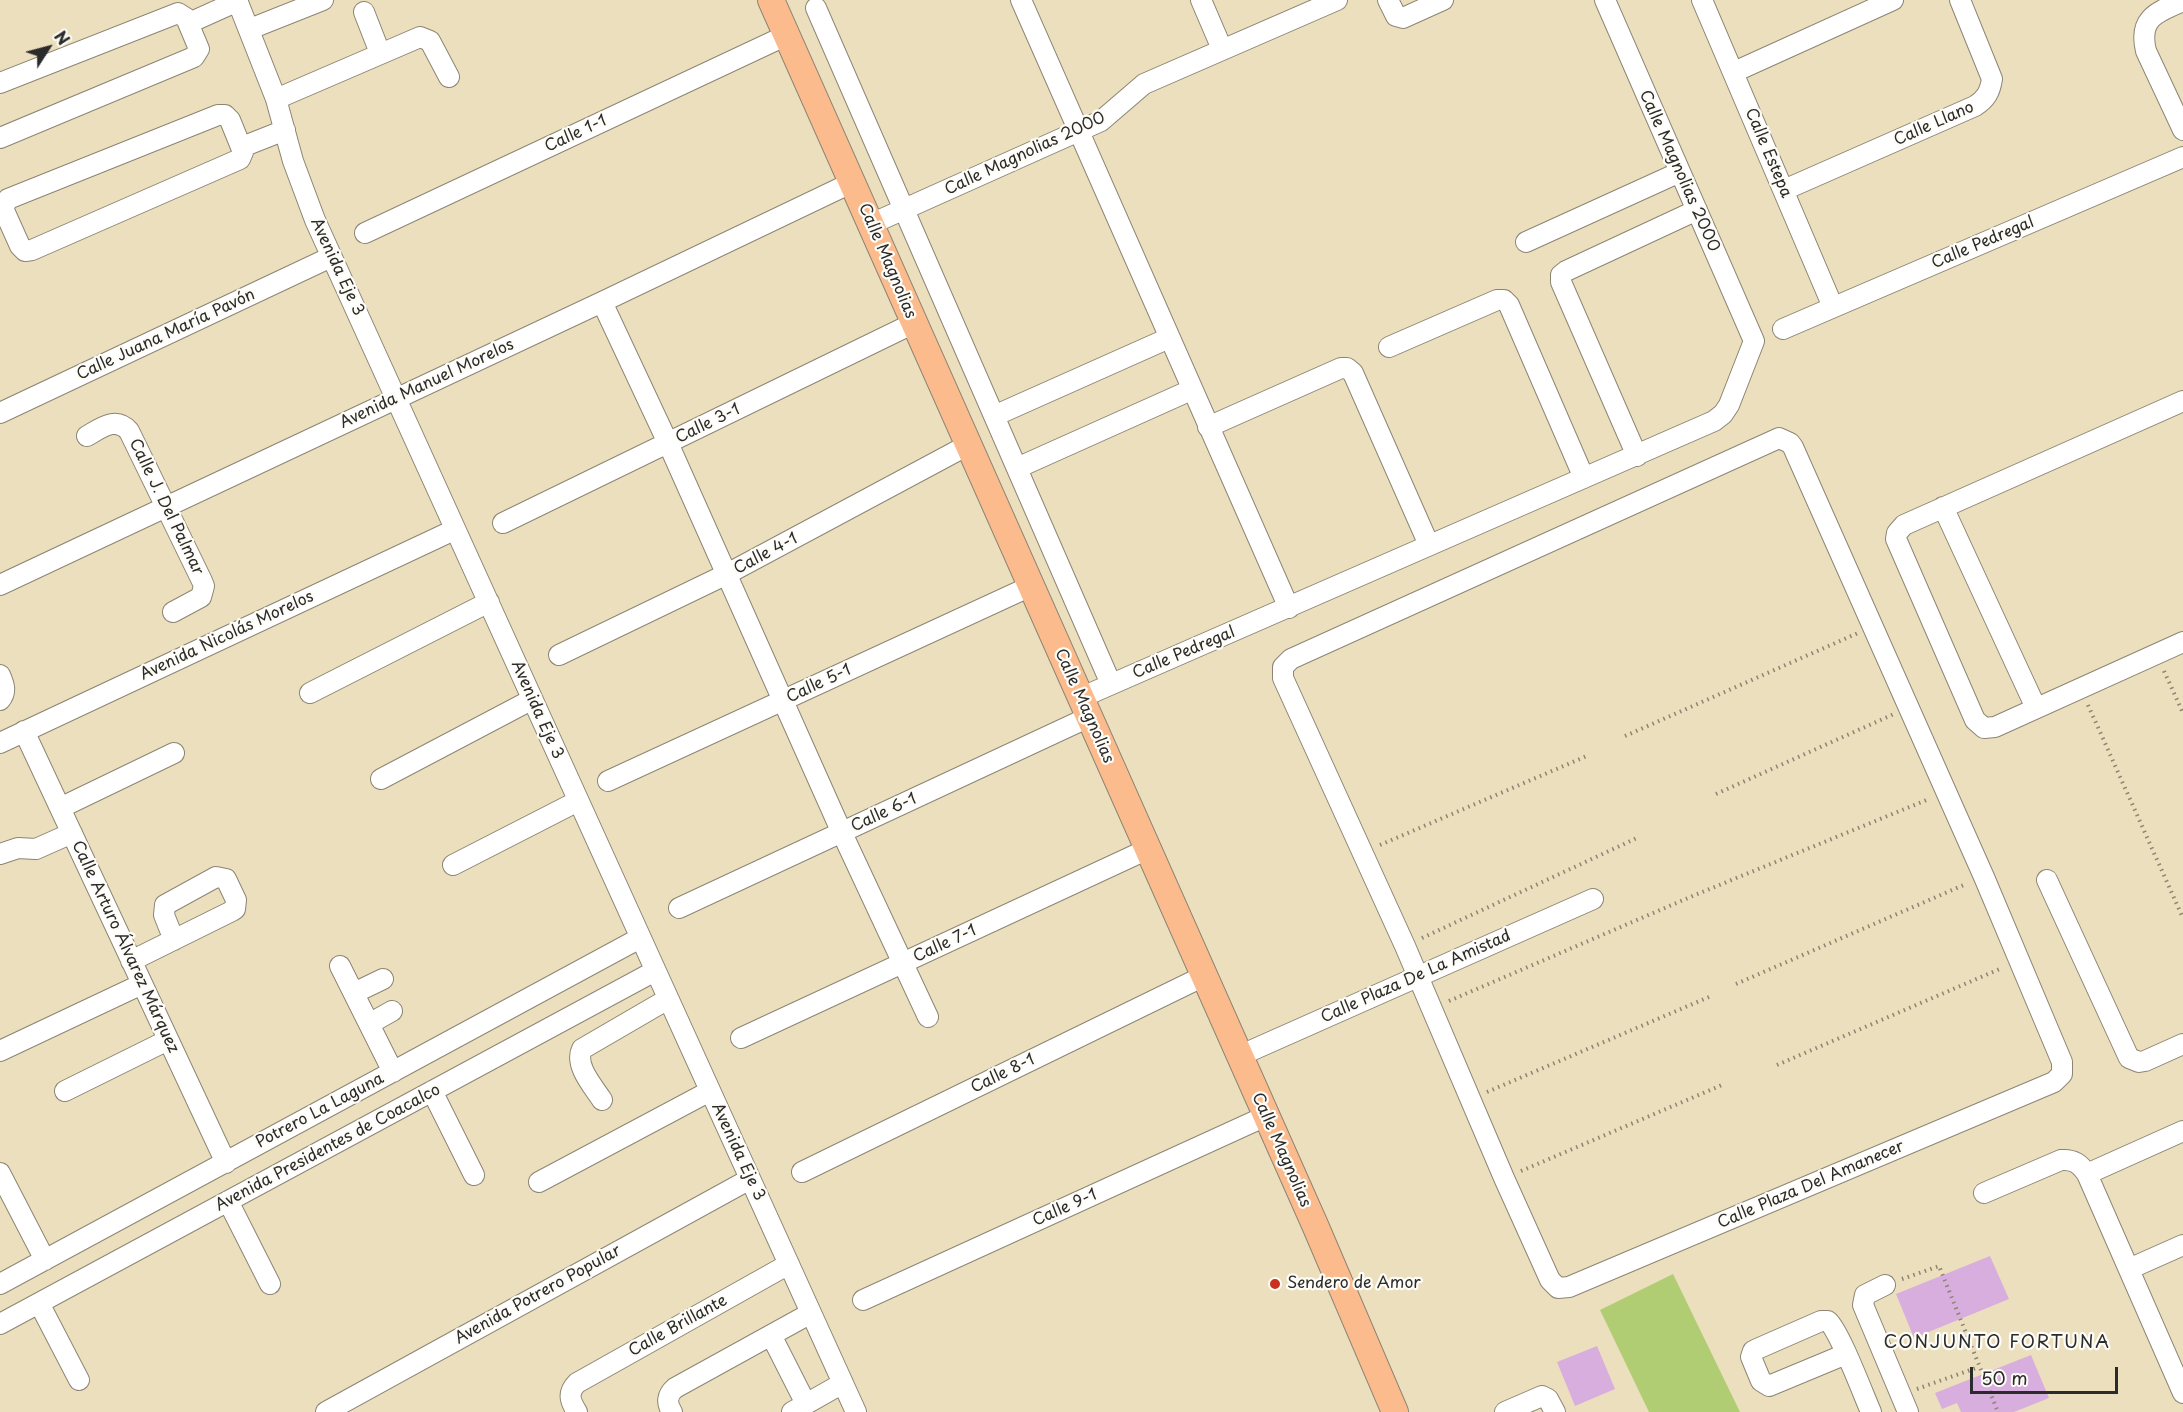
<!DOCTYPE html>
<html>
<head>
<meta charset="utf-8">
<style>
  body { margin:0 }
  #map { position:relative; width:2183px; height:1412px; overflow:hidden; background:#ecdfbd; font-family:"Playpen Sans",sans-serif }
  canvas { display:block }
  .north { position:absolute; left:18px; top:18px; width:60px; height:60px; -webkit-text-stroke:4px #fdfcf7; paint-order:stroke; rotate:54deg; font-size:16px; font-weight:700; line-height:24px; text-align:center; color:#2b2b2b }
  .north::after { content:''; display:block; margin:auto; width:21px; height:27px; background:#2b2b2b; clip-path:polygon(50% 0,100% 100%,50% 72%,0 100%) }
  .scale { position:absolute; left:1970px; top:1367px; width:148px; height:27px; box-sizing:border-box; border:3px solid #2b2b2b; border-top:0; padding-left:8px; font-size:18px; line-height:21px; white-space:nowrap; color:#2b2b2b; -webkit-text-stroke:4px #fdfcf7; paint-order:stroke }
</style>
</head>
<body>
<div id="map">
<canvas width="2183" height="1412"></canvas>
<div class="north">N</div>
<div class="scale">50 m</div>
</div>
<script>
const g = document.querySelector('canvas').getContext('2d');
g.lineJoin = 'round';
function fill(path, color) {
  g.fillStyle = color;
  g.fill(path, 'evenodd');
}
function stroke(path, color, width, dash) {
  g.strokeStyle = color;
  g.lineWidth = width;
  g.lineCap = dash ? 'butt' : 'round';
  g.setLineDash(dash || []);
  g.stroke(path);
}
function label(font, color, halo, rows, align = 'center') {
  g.font = font + ' "Playpen Sans",sans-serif';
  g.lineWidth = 4.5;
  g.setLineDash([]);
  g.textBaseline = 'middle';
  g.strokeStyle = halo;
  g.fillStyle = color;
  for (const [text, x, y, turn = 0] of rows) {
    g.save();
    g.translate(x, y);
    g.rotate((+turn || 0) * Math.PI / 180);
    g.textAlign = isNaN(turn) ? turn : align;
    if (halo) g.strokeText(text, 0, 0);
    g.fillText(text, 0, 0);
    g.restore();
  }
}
fill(new Path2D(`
  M1673,1274L1740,1412H1649L1600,1310Z`), '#b1cd73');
fill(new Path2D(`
  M1990,1256L2009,1299L1914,1338L1896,1294Z
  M1597,1346L1615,1389L1575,1406L1557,1362Z
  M2031,1355L2049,1398L2014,1412H1961L1957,1403L1942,1409L1935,1393Z`), '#d7aede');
const minor = new Path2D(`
  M237,0L276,99L293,161L315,220L856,1412
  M1021,0L1289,608
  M1201,0L1222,49
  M1388,0L1396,16L1403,18L1443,0
  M1702,0L1833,307
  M2183,1C2157,12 2138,18 2146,51L2183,130
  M816,8L1111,684
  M364,12L380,53
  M189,23L238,1
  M250,29L323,0
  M1734,72L1893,0
  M0,83L178,13L186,18L199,49L194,57L0,138
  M276,99L420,37L430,41L449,77
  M218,115H225L230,120L243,152L240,159L32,250L25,251L20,246L3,208L8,199Z
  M242,147L285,130
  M1784,190L1975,106C1986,99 1990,92 1992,79L1960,0
  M871,224L1101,121L1144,84L1337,0
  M365,233L787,35
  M1526,242L1680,172
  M602,302L668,443L842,833L928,1017
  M1783,329L2183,157
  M1389,347L1497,300H1504L1509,305L1584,478
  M2183,401L1904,525L1897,533L1896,539L1975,720L1984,728L1995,727L2183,642
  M0,413L331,257
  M994,416L1169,338
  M1208,427L1341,368H1347L1353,373L1429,545
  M87,436C101,428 116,416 129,431L202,581L204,586L201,597L173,612
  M1779,438L1790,443L1793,447L1984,877L2062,1062V1074L2054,1082L1569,1287L1558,1288L1550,1280L1504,1178L1405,946L1283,678V667L1291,659Z
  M1637,456L1561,282V275L1566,271L1697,210
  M1017,468L1191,390
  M1943,507L2036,708
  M503,523L914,323
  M0,585L602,302L853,182
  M559,655L727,574L968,445
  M0,675C4,684 7,692 0,700
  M310,693L489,602
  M1080,698L1714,421L1723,414L1729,405L1754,341L1605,0
  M24,731L226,1163
  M0,743L454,530
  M381,779L531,700
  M608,781L1031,586
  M60,808L174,753
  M0,854L18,848L36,849L72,833
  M453,865L578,801
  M2047,880L2129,1058L2139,1062L2145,1061L2183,1044
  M679,908L1089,717
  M131,961L232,911L235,909L236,900L226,879L216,877L165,905L164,915L174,940
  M340,966L393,1072
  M354,993L383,979
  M369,1024L392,1011
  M741,1038L1148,849
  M0,1051L142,984
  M1239,1056L1593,899
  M65,1091L168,1040
  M432,1091L474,1175
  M602,1100C593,1086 574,1065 582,1049L668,999
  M802,1172L1204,976
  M0,1173L45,1260
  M2087,1174L2183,1131
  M539,1182L710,1091
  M1984,1193L2061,1160C2074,1159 2080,1164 2087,1174L2183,1393
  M228,1201L270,1284
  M2129,1269L2183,1245
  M0,1284L640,938
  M1885,1285L1865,1295L1863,1305L1908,1412
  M863,1300L1266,1116
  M39,1303L79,1380
  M0,1324L655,971
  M771,1335L806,1404
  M1846,1354L1769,1386L1761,1381L1751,1357L1753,1351L1757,1349L1821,1321H1828C1840,1332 1863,1394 1871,1412
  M326,1412L750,1179
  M577,1412C570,1401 567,1393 577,1383L789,1264
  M672,1412C666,1403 667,1395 675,1388L811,1313
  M792,1412L843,1383
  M1505,1412L1542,1396L1548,1399L1555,1412`);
const major = new Path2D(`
  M771,0L1315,1225L1395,1412`);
stroke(minor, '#8c8574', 22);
stroke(major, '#8c8574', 28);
stroke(new Path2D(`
  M2164,671L2183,713
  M2088,705L2183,918
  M1625,736L1858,633
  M1716,794L1894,714
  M1380,845L1589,755
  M1422,938L1639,837
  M1736,984L1966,884
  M1449,1001L1695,895L1929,799
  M1777,1065L2002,968
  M1487,1092L1709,997
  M1521,1171L1722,1085
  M1902,1279L1939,1266L1998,1412
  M1917,1389L1979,1367`), '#8c8574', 4, [1.5, 4.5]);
stroke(minor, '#fff', 20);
stroke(major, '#fbbb8c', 26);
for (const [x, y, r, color] of [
  [1275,1284,6,"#c8321e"]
]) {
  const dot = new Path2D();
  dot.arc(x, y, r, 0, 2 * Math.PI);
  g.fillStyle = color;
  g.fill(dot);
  stroke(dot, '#fdfcf7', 2);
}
label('16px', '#2b2b2b', '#fdfcf7', [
  ["Calle Llano",1934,124,-24],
  ["Calle 1-1",576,134,-25],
  ["Calle Estepa",1768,153,67],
  ["Calle Magnolias 2000",1025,154,-25],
  ["Calle Magnolias 2000",1679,171,66],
  ["Calle Pedregal",1983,243,-23],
  ["Calle Magnolias",887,261,67],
  ["Avenida Eje 3",337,267,65],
  ["Calle Juana María Pavón",166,335,-25],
  ["Avenida Manuel Morelos",427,384,-25],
  ["Calle 3-1",708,424,-26],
  ["Calle J. Del Palmar",166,507,64],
  ["Calle 4-1",766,554,-28],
  ["Avenida Nicolás Morelos",227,636,-25],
  ["Calle Pedregal",1184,653,-23],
  ["Calle 5-1",819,684,-25],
  ["Calle Magnolias",1084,706,66],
  ["Avenida Eje 3",537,710,66],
  ["Calle 6-1",884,813,-25],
  ["Calle 7-1",945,944,-25],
  ["Calle Arturo Álvarez Márquez",125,947,65],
  ["Calle Plaza De La Amistad",1416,977,-24],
  ["Calle 8-1",1003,1074,-26],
  ["Potrero La Laguna",320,1111,-28],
  ["Avenida Presidentes de Coacalco",328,1148,-28],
  ["Calle Magnolias",1281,1150,66],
  ["Avenida Eje 3",738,1152,65],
  ["Calle Plaza Del Amanecer",1811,1185,-23],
  ["Calle 9-1",1065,1208,-24],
  ["Avenida Potrero Popular",538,1295,-29],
  ["Calle Brillante",678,1326,-29]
]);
label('16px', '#2b2b2b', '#fdfcf7', [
  ["Sendero de Amor",1287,1284]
], 'left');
g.letterSpacing = '1.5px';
label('18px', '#2b2b2b', '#fdfcf7', [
  ["CONJUNTO FORTUNA",1997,1343]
]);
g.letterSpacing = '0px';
</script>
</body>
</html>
